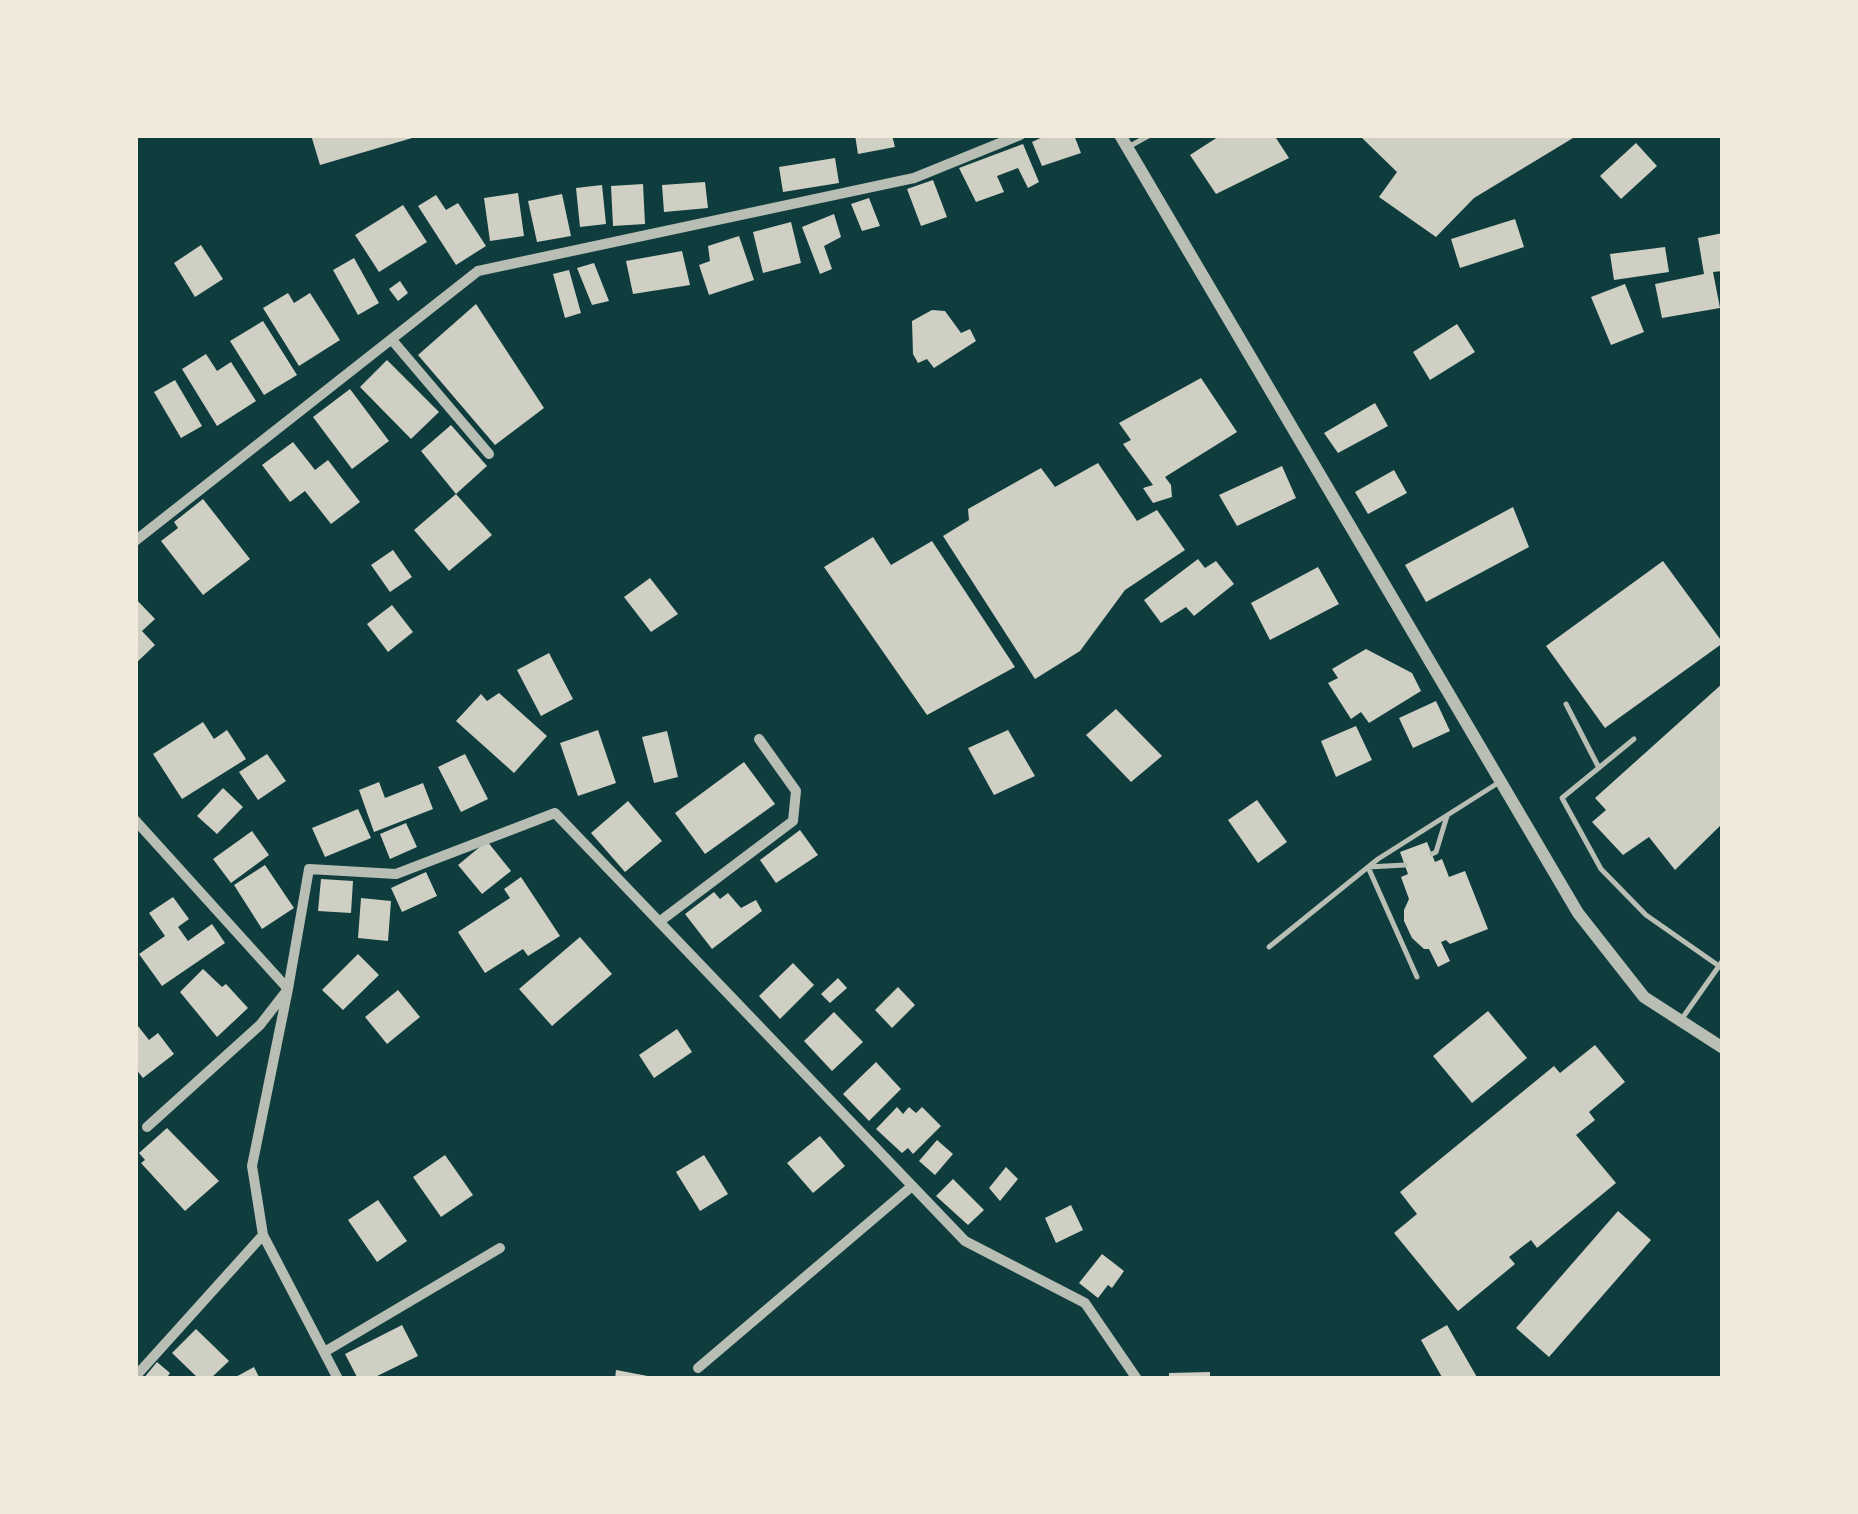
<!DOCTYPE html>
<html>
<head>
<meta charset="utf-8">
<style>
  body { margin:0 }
  #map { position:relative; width:1858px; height:1514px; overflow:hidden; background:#0f3d3e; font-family:"Space Grotesk",sans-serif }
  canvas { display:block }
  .frame { position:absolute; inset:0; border:138px solid #f1e9da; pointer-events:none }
</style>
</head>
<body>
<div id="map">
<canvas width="1858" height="1514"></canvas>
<div class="frame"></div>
</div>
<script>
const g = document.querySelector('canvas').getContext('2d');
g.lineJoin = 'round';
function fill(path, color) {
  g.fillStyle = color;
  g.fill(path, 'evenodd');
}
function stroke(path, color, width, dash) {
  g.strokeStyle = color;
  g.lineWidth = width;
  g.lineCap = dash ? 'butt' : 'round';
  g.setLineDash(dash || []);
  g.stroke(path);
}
fill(new Path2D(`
  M311,135H419V136L320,165Z
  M855,135H892L895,147L858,154Z
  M1047,135H1074L1081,153L1042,166L1032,142Z
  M1221,135H1274L1289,158L1216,194L1190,155Z
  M1359,135H1578L1474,198L1436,237L1379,197L1397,172Z
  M1636,143L1657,166L1621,199L1600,176Z
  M1023,144L1039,182L1028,188L1018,168L997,176L1004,192L976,202L959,168Z
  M835,158L839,183L783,192L779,167Z
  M933,180L947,217L921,226L907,189Z
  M705,182L708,208L664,212L662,185Z
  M643,184L645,224L613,226L611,186Z
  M602,185L606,224L580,227L576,188Z
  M518,193L524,236L490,241L484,198Z
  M562,194L571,236L537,242L528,201Z
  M436,195L446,210L458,203L486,246L456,265L418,206Z
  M869,198L880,226L862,231L851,204Z
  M403,205L427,242L379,272L355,235Z
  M834,214L841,237L824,246L832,269L820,274L802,227Z
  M1515,219L1524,247L1460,268L1451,239Z
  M791,222L801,263L763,273L753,232Z
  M1723,233V271L1713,272L1720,308L1662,318L1655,284L1704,274L1698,238Z
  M739,236L754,280L709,295L699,265L710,261L708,246Z
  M201,245L223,279L195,297L174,263Z
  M1665,247L1669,272L1614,280L1610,254Z
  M682,251L690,285L633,294L626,261Z
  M354,258L379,303L358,315L333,270Z
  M594,263L609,301L592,305L577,268Z
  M569,270L581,313L565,318L553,274Z
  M400,281L408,293L398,301L389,289Z
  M1625,284L1644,332L1611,345L1591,297Z
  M288,293L294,303L310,293L340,340L299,366L263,308Z
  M476,304L544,408L495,445L418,355Z
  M932,310L945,311L961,333L970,329L976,341L934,368L927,359L918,363L913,354L912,321Z
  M263,321L297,375L264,395L230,341Z
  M1457,324L1475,352L1430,380L1413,352Z
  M206,354L217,371L231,362L256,401L217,426L182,369Z
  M387,360L439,412L411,439L360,387Z
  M1201,378L1237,432L1165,477L1171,485L1172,497L1153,503L1143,488L1153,485L1123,444L1131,440L1119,423Z
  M175,380L202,426L181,438L154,392Z
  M350,389L389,441L352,469L313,417Z
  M1375,403L1388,426L1338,453L1324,433Z
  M451,425L487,466L456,494L421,451Z
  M293,442L315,470L328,460L360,502L331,524L305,491L290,502L262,465Z
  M1098,463L1137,521L1157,510L1185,550L1125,590L1080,651L1035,679L943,536L969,520L968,509L1041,468L1055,487Z
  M1282,466L1296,498L1237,526L1219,495Z
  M1394,470L1407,493L1368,514L1355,492Z
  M456,494L492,535L449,571L414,530Z
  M203,499L250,559L203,595L161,541L178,528L174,522Z
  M1513,507L1529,547L1426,602L1405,565Z
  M873,537L891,565L932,541L1015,667L927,715L824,567Z
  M393,550L412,577L390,592L371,565Z
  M1198,559L1205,568L1216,561L1234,584L1194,616L1186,607L1161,623L1144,600Z
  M1663,561L1723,643L1605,728L1546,646Z
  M1318,567L1339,604L1270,640L1251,603Z
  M650,578L678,614L651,632L624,597Z
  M135,598L155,619L142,631L155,645L135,664Z
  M392,605L413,632L388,652L367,624Z
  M1366,649L1412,673L1421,691L1369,723L1361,712L1351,719L1328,683L1338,678L1332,669Z
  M549,653L573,699L541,716L517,670Z
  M1723,683V823L1675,870L1649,837L1623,855L1592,822L1606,810L1595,798Z
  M499,693L547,736L514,773L456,721L481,694L487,701Z
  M1436,701L1450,731L1413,748L1399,718Z
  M1116,709L1162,756L1131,782L1086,735Z
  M203,722L214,739L227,730L246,759L182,799L153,754Z
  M1356,726L1372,760L1336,777L1321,741Z
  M598,730L616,783L578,796L560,743Z
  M1008,730L1035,776L994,795L968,748Z
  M667,731L678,777L654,783L642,737Z
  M267,754L286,781L258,800L239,772Z
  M465,754L488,799L461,812L438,767Z
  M744,762L775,804L705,854L675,813Z
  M379,782L385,798L423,783L433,809L374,832L359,790Z
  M223,788L243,807L217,834L197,816Z
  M1257,800L1287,842L1258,863L1228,820Z
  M628,801L662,841L625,872L591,833Z
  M358,809L371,838L325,857L312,828Z
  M406,823L417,847L390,859L380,834Z
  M800,830L818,855L776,883L760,860Z
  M252,831L269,855L231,883L213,859Z
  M487,841L511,871L482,894L458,865Z
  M1427,842L1435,862L1442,859L1449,877L1465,871L1488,929L1450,944L1446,940L1441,942L1450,961L1438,967L1429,949H1424L1412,938L1404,921V910L1409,899L1401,877L1408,874L1400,852Z
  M265,865L294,908L262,929L234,885Z
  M426,872L437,896L402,912L391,888Z
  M521,877L560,936L528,956L523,949L485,973L458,932L510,898L504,889Z
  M321,879L353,881L351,913L318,911Z
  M714,892L720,899L728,893L741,908L756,900L762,911L712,949L685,914Z
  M173,897L189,919L178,927L188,941L212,924L225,943L162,986L139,954L165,936L149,913Z
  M361,898L391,901L388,941L358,938Z
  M580,937L612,974L552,1026L519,989Z
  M358,954L379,975L343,1010L322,990Z
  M793,963L814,985L780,1019L759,996Z
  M203,969L222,987L226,984L248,1008L217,1037L180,992Z
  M838,978L847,988L830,1003L821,994Z
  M898,987L915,1005L892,1028L875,1010Z
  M398,990L420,1017L387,1044L365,1017Z
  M1488,1011L1527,1058L1472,1103L1433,1056Z
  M834,1012L863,1042L832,1071L804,1041Z
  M138,1026L149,1040L158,1033L174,1054L143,1078L135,1068V1028Z
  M677,1029L692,1052L654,1078L639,1055Z
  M1595,1045L1625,1082L1589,1112L1595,1120L1576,1135L1616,1183L1537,1248L1531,1240L1509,1257L1515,1264L1458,1311L1394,1233L1417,1214L1400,1192L1554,1066L1560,1073Z
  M876,1062L901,1089L869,1121L843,1094Z
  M897,1107L903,1114L909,1107L916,1113L922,1107L941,1126L913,1154L908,1148L902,1153L876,1129Z
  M167,1128L219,1181L185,1211L141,1163L145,1160L139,1153Z
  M820,1136L845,1166L813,1193L787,1163Z
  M937,1140L953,1154L935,1175L919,1161Z
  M445,1155L473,1195L441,1217L413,1177Z
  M704,1155L728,1194L700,1211L676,1172Z
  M1006,1167L1018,1179L1000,1201L989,1188Z
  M953,1179L984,1210L968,1225L936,1196Z
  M378,1200L407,1241L377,1262L348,1220Z
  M1071,1205L1083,1230L1056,1243L1045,1218Z
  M1618,1211L1651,1240L1549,1357L1516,1328Z
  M1102,1254L1124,1271L1112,1288L1108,1285L1098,1298L1079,1283Z
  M402,1325L418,1356L371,1379H358L345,1354Z
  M1447,1325L1478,1379H1443L1421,1340Z
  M196,1329L229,1361L210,1379H199L172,1353Z
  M157,1362L170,1373L168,1376L172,1379H143Z
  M254,1367L260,1379H232Z
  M616,1370L653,1377V1379H615Z
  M1210,1372V1379H1169V1373Z`), '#cfcfc3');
stroke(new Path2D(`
  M1130,146L1150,135
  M1566,704L1599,768
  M1634,739L1562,798L1601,869L1646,915L1719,966L1681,1020
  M1432,854L1436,852L1447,816
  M1405,865L1368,867L1417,977
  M1269,947L1378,859L1498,783
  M1723,960L1719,966L1723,969`), '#b8beb3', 5);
stroke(new Path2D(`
  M392,340L489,454
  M135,541L478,271L914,178L1020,135
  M135,820L288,989L252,1166L263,1235L135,1377
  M659,922L793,821L796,791L759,739
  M147,1127L260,1025L288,989L309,869L396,874L555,813L965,1241L1085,1303L1137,1379
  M263,1235L338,1379
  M326,1351L500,1248
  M698,1368L912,1186`), '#b8beb3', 10);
stroke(new Path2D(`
  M1120,135L1578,913L1644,997L1723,1048`), '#b8beb3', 12);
</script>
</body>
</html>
